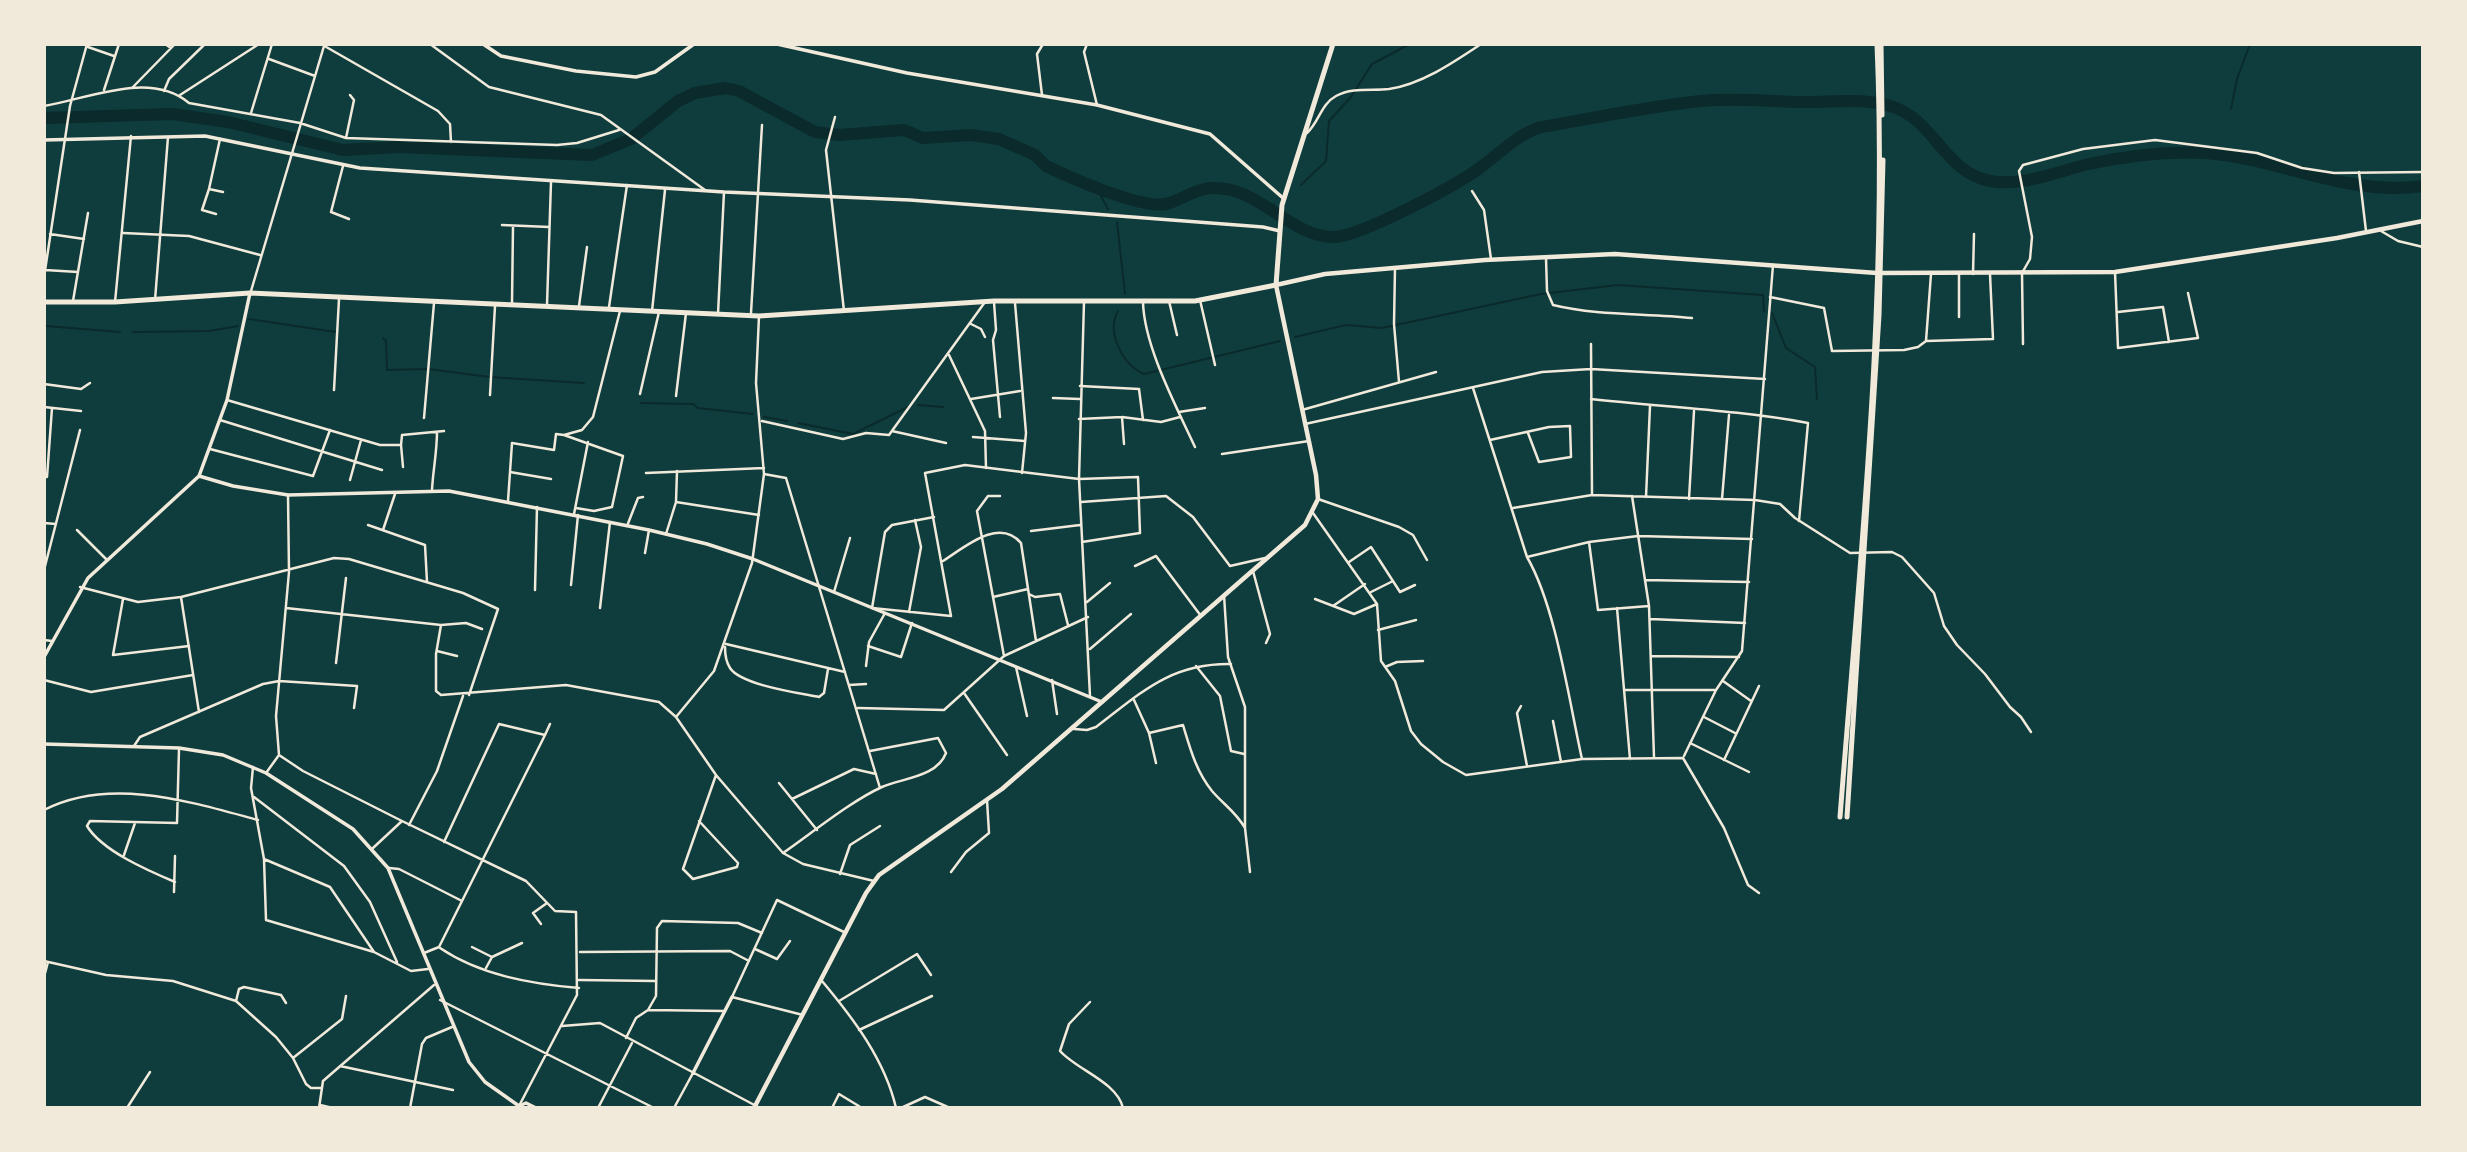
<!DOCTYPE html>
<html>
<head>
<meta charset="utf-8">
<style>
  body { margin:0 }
  #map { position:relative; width:2467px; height:1152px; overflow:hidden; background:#0f3d3e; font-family:"Roboto Condensed",sans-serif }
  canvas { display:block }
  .frame { position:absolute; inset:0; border:46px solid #f1e9da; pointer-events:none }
</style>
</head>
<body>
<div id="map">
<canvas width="2467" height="1152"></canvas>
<div class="frame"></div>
</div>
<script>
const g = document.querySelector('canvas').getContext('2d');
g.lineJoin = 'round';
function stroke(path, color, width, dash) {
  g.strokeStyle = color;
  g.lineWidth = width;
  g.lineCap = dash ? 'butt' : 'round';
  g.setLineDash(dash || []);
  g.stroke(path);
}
stroke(new Path2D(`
  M2231,109L2237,79L2250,44
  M1095,185L1108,209
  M1301,185L1326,161L1329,121L1351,97L1372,64L1410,44
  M1272,210L1274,204
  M1117,222L1125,294
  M1118,311C1106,332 1122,364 1144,374L1280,341
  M1772,313L1786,348L1815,367L1817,399
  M249,319L336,332
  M46,326L120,332
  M133,332L209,331L238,326
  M1295,337L1346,325L1382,328L1541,294L1618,285L1763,295L1764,311
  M383,338L386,341L387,370L428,369L490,377L584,383
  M641,403L693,404L698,408L753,414
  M918,405L943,407
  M764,417L787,421
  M798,423L853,434L908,407`), '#0a2a2b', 2);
stroke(new Path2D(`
  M44,118L172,114L228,122L343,150L400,147L592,155L631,139L678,101L695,93L725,88L739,91L815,132L839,135L904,130L923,138L971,135L999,139L1035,155L1046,166C1071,178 1141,209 1166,204C1181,200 1195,189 1211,188C1258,185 1288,236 1333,237C1358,238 1454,186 1477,170C1497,156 1515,136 1538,128C1592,118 1646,107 1700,101C1735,97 1771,102 1806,102C1835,102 1868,97 1896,108C1935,123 1945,172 1990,181C2023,187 2058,171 2089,164C2126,156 2167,151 2205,153C2280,158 2346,197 2423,186`), '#0a2a2b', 12);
stroke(new Path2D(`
  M165,44L171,48
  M321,44L438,111L450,124L451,142
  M430,44L489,87L601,115L705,190
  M1087,44L1084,52L1097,105
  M88,47L114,56
  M269,59L315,76
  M132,88L175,44
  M104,90L119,44
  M164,91L169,79L205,44
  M180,95L259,44
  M1042,95L1037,54L1043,44
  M44,106C87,99 150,70 189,103L300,123L346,138L557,145L577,143L619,130
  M251,113L272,44
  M835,117L826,150L844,311
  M1307,133C1319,122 1321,104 1336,96C1353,87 1372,91 1389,89C1422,84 1454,62 1481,44
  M346,138L354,100L350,95
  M220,139L209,189L223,192
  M343,166L331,212L349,219
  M2359,172L2366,231
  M209,189L202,210L216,214
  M1472,191L1484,210L1491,259
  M502,225L549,227
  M2381,231L2398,241L2423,247
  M123,233L189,236L260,255
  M50,234L84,239
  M1546,258L1547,291L1553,305C1598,316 1646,313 1692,318
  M1395,268L1394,324L1399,382
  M45,270L78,272
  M2115,272L2118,348L2198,338L2188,293
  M1959,274V317
  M1973,274L1974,234
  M44,277L70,106L87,44
  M251,291L324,46
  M1770,297L1824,308L1832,351L1904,350L1918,347L1926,341L1931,274
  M155,300L168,137
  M1200,300L1215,365
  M73,301L88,213
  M1169,301L1177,335
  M115,302L131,136
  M994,302L996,330L993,340L1000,417
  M1084,302L1079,479L1090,696
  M1143,302C1144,346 1176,406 1195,447
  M512,303L513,226
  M1015,303L1026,433L1022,473
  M547,305L551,182
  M579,306L587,247
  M609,307L627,185
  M652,311L665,190
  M2118,312L2163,307L2169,342
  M751,313L762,125
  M718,314L724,192
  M971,324L981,329L985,337
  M1926,341L1993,339L1990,274
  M1591,344L1592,495
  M2023,344L2022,273L2030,259L2032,237L2019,171L2023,165L2083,149L2155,140L2257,153L2302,168L2334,173L2423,172
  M949,355L985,431L986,468
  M44,384L81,389L90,383
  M1080,386L1139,389L1143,420
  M1473,388L1527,557C1556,607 1569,701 1582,759
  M334,390L339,299
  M640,394L659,312
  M490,395L495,306
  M676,396L686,313
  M1053,398L1080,399
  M971,399L1020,391
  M1591,399C1662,407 1738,410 1808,423L1799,521
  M227,400L380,445H401L402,435L444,431
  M44,407L81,411
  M1302,410L1436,372
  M1179,412L1205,408
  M1122,417L1124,444
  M424,418L434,303
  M1079,419L1122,417L1161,422L1180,417
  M220,420L382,470
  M762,421L843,439L866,433L889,435L985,302
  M1305,424L1542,372L1591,369L1765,379
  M892,431L946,443
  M973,437L1025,441
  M1490,440L1549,427L1570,426L1571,457L1539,462L1528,433
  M401,445L403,467
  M210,449L313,476L330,430
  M1222,454L1309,441
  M510,472L551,479
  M646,473L764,468
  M764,474L786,478L880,788
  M44,477H47L52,408
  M350,480L361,440
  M432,490C433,470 437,452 437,432
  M1000,496H988L977,511L1004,656
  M1632,496L1649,606L1654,757
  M1646,497L1650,406
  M1318,499L1399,527L1413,535L1427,560
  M1689,499L1694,411
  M1722,499L1729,415
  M508,501L512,443L554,450L556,434L564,435
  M676,502L677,471
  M1081,502L1166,496L1193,517L1230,566L1265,558
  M576,508L594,511L612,507L623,456L564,435L582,430L593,417L620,311
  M1513,508L1592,495L1755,500L1780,504L1795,518L1850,553L1892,552L1902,557L1934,593L1944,626L1957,645L1985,674L2010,707L2021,717L2031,732
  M1313,513L1377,604L1381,661L1395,681L1411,731L1421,744L1443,762L1466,775L1582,759L1683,758
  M574,514L588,442
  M934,517L892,525L885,532L872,608L951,616L925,473L965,465L1079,479L1138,477L1140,533L1082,542
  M44,523L56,524
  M368,525L425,545L427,582
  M627,526L638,498L643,497
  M77,530L106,559
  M383,530L395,494
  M1031,531L1080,525
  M666,534L676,502L759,515
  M1589,542L1598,610L1649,606
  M645,553L649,530
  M1527,557L1589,542L1638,536L1752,539
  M943,561C965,547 999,517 1021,543L1036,641
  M1349,562L1371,547L1400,592L1415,585
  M1135,566L1156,556L1201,616
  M44,570L80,430
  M1253,571L1270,634L1266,643
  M1645,580L1749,582
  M571,585L578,515
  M80,587L138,602L181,597L334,558L349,559L463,593L498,609L469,695
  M535,590L537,507
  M834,592L850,538
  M1371,592L1393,581
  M1029,594L1035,597L1060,594L1068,625
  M1224,595L1228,657L1245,707V828L1250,872
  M181,597L199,712
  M993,597L1028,589
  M123,599L113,655L189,646
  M1315,599L1354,614L1377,604
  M1087,602L1110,583
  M1333,606L1365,584
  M286,608L441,625L466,623L482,629
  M600,608L610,522
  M1617,608L1630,759
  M909,612L921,547L915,520
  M1650,619L1745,623
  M441,625L436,654V691L441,695L566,685L659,702L676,717L716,775L783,853L803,864L874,881
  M1378,630L1416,620
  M44,640L52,641
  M726,644L845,672
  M868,646L901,657L912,623
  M725,647C725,654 726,662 730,668C741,685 799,693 819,697L824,693L828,669
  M1090,649L1131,614
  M437,651L457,656
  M1651,656L1739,657
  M336,663L346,578
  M866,666L869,642L885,613
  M1196,666L1220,696L1231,751L1244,754
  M1016,667L1027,716
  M1385,667L1397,662L1423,661
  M44,680L91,692L193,675
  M1052,680L1057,714
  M1723,681L1751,701
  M849,685L866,684
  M1625,690H1716
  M964,693L1007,755
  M1134,700L1149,733L1156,763
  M1521,706L1517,713L1527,766
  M858,708L944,710L1004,656L1088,617
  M676,717L714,671L752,563L764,474L756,383L759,316
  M1704,717L1735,733
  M1553,721L1561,762
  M1074,729L1087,730L1096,727C1141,693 1170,663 1231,664
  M1149,733L1183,725C1190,748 1196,771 1212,791C1223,804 1236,812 1245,828
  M545,735L550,724
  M1690,743L1749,772
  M134,746L140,737L263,684L279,681L357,686L354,708
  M279,755L303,771L402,821L526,881L555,911L576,912L577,995L519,1106
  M1684,756L1716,690L1742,651L1773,265
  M1683,758L1724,828L1748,885L1759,893
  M1724,760L1759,686
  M253,767L251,788L264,859L266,920L374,952L411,971L428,969
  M266,773L279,755L276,716L289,572L288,495
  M779,783L817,830
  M254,797L344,866L370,902L397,962
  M792,799L854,769L876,774
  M44,810C110,776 191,802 258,820
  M699,821L738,863L737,867L693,879L683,869L716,775
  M409,825L437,771L463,696
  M373,848L402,821
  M783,853C812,833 851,801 882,787C903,778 937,777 946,753L938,738L870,751
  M124,855L135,823
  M264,859L330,887L374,952
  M389,868L399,869L462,901
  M951,872L966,852L989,833L987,800
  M840,874L850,845L880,826
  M175,882C149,871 102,851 87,826L90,821L177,823L179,749
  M174,892L175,856
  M541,924L533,913L547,903
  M472,947L492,957L522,943
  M440,948C480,975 531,984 579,988
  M755,949L777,959L790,941
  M580,952L730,951L749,961
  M424,953L439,947L545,735L499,724L444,842
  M44,961L106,975L173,981L236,1001L276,1037L293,1058L306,1084L311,1088H322
  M486,968L492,957
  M44,977L48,962
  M579,980L656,981
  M822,981C853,1018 885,1060 896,1108
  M440,1000L654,1108
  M236,1001L239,989L244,987L281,995L286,1003
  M839,1001L917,954L931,975
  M1090,1002L1069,1024L1060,1051C1077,1070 1117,1082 1123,1108
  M648,1010L656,996L657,928L662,921L738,923L762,933
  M803,1015L732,997L777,900L846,933
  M562,1026L600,1023L760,1108
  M859,1030L932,996
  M626,1038L636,1018L648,1010L725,1011
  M293,1058L342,1019L346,996
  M340,1066L453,1090
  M320,1105L333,1108
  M127,1108L150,1072
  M319,1108L323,1081L434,985
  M410,1108L422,1044L426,1038L452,1027
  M598,1108L632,1043
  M674,1108L693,1073
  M832,1108L839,1094L862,1108
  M901,1108L925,1097L950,1108`), '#f1e9da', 2.5);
stroke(new Path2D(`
  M483,44L501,56L576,71L636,77L655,72L694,44
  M777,44L907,73L1097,105L1210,134L1283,198
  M44,140L205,136L360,168L724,192L910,200L1263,227L1280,231
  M199,476L233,486L288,495L449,491L649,530L707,544L753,559L1102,702
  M44,657L88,578L199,476L227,400L250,293
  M44,744L179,748L223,755L266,773L353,829L388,868L469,1062L485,1082L519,1106L517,1108
  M693,1073L732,997
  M519,1106L526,1103L536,1108`), '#f1e9da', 3.5);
stroke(new Path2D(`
  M754,1108L866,893L879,875L1002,789L1305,525L1318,499L1316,475L1276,285L1325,274L1485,260L1615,254L1877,273L2115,272L2337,238L2423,221`), '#f1e9da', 4.5);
stroke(new Path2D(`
  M44,302H115L250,293L759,316L994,301H1195L1276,285L1282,205L1333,44`), '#f1e9da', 5);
stroke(new Path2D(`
  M1881,44L1882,115
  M1840,817C1860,561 1888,301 1877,44
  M1847,817L1879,315L1883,160`), '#f1e9da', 5);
</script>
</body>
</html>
